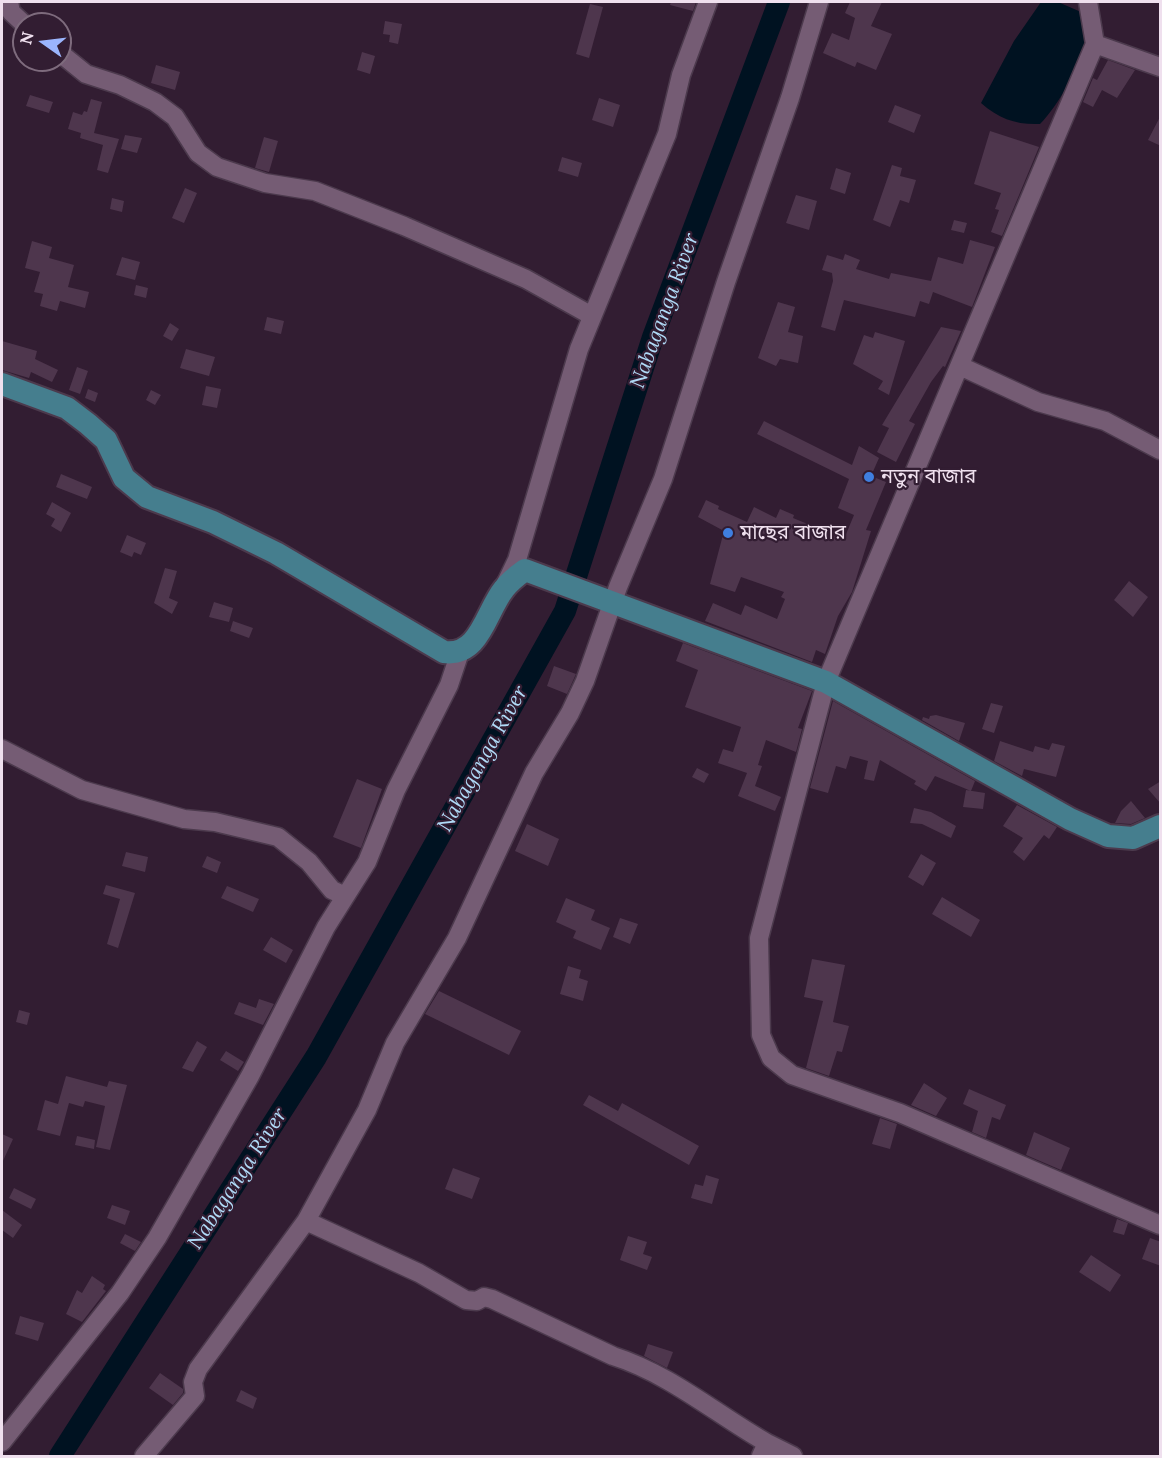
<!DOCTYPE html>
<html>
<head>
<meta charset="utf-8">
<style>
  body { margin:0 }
  #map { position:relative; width:1162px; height:1458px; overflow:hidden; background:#321d32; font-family:Lora,serif }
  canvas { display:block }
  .frame { position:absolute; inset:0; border:3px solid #efe0ee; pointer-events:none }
  .north { position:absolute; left:12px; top:12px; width:60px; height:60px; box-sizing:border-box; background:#321d32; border:2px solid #7e6b7d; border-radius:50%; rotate:284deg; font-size:16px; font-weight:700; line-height:24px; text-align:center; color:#efe0ee }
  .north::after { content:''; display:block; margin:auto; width:21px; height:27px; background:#9bb5fd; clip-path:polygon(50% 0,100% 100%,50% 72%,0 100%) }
</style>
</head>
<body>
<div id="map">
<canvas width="1162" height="1458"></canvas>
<div class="frame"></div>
<div class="north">N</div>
</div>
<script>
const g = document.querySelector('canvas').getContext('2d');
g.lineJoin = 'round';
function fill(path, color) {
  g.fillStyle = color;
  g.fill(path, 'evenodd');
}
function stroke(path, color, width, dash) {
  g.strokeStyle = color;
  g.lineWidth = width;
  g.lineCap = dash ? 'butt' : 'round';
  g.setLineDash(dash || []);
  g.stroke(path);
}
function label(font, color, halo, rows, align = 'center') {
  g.font = font + ' Lora,"Noto Sans Bengali",serif';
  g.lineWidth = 4.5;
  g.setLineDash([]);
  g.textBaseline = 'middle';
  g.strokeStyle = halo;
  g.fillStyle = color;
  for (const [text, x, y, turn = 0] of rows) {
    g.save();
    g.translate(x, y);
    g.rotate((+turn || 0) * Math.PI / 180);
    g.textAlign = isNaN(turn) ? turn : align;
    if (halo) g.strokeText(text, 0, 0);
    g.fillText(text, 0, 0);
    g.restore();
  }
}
fill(new Path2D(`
  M1041,2H1058L1081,12C1083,21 1086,32 1085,40C1081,66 1058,106 1040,124C1017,125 999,119 981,103L1014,41Z`), '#001221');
stroke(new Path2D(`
  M60,1456L316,1057L565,611L653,337L779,2`), '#001221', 22);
fill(new Path2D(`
  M671,2H696L693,11L670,5Z
  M850,2H882L871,26L892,34L876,70L857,62L855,67L823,53L832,33L849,40L855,18L845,13Z
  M590,4L603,7L589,58L576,54Z
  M385,21L402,24L398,44L389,42L390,35L383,34Z
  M362,52L375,56L370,74L357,70Z
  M1108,60L1135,70L1117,98L1102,90L1093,107L1083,102L1093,78L1097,80Z
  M156,65L180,72L175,90L151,83Z
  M30,95L53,102L49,113L26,106Z
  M599,98L620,105L613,127L592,120Z
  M91,99L102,102L94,133L119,139L108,173L97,170L103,145L80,138L81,133L68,129L73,112L82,115L84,111L87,112Z
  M895,105L921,115L914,133L888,122Z
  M1161,115V146L1148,140Z
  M990,131L1039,147L1002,236L991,232L999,210L995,209L1001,193L974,184Z
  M125,135L142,138L137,153L121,149Z
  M264,137L278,141L269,172L255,168Z
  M562,157L582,163L578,177L558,171Z
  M892,165L902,168L900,176L916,180L909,203L900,200L890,227L873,220Z
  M836,168L851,173L845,194L830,189Z
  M185,188L197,193L184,223L172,218Z
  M796,195L817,201L809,230L786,223Z
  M112,198L124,201L122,212L110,209Z
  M954,220L967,223L964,233L951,230Z
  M970,240L995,247L972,307L933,292L929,304L920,301L915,317L844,300L835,331L821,327L833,281L832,273L822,270L827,255L843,260L845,254L860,260L856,269L889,279L891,273L931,281L938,257L963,264Z
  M32,241L52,247L49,258L74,265L68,287L89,292L85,308L60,301L57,311L40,306L43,294L34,292L40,272L25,268Z
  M122,257L140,262L135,280L116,275Z
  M136,285L148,288L146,298L134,295Z
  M778,302L795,307L788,332L803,336L798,363L780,359L776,366L758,358Z
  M267,317L284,321L281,334L264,330Z
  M170,323L179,329L172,341L163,336Z
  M941,327L961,331L945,367L943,366L931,382L909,421L915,424L896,462L877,452L889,428L882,425Z
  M875,332L905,341L889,395L878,389L883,381L853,364L864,335L873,338Z
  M2,341L37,351L35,359L58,370L52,382L31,372L29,378L2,370Z
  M186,349L215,357L209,376L180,368Z
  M77,367L88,371L80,394L69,390Z
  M206,386L221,389L217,408L202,405Z
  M88,389L98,393L95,402L85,398Z
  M151,390L161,395L155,405L146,400Z
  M764,421L852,465L859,446L879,458L871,476L886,482L866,530L871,531L852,592L838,616L825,654L816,650L812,662L705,621L713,603L741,615L745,605L777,619L785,599L781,597L784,592L741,577L735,592L710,584L724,531L698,517L706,500L719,506L718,509L747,522L754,507L776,518L780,509L794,515L793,518L844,539L854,515L838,508L849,479L757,434Z
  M61,474L92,487L87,499L56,487Z
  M52,502L71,513L61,532L51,526L55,519L46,514Z
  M127,535L146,543L141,555L134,552L132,557L120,552Z
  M165,568L177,571L169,598L178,602L172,614L154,603Z
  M1129,581L1148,597L1133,617L1114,600Z
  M214,602L233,608L229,622L209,617Z
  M233,621L253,628L249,638L230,631Z
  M683,643L812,691L798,728L802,729L796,752L766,740L758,765L762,766L755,786L781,797L775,811L738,796L747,773L718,763L723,749L733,752L741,727L685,707L698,670L676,661Z
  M554,666L576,674L567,694L547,686Z
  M833,701L975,781L971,791L935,776L926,791L914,784L916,781L880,760L874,781L864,779L868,761L850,756L846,769L836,766L828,793L810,788Z
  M991,703L1003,706L994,733L982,729Z
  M936,715L965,723L959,741L922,720L923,717L929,719L930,716Z
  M1000,741L1033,752L1035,746L1049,750L1052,743L1065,746L1056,777L1024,769L1022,776L994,761Z
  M697,768L709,774L704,783L692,777Z
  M357,779L382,789L361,848L333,837Z
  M1161,781V804L1148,789Z
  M966,790L985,793L983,809L963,807Z
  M1131,801L1145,818L1131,824L1115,823L1121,811Z
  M1017,805L1057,827L1049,839L1044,835L1024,861L1013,852L1023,838L1003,826Z
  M914,808L931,812L956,826L951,838L922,824L910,823Z
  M527,824L559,839L548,866L515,851Z
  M126,852L148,857L145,872L122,866Z
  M921,854L936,863L923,886L908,877Z
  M207,856L221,862L217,873L202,867Z
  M106,885L135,893L118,948L107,944L120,899L103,894Z
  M227,886L259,899L253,912L221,898Z
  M942,897L980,920L971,937L932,914Z
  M566,898L595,910L591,920L610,928L601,950L573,938L576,931L556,922Z
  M620,918L638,924L630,944L613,937Z
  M271,937L293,950L286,963L263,950Z
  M812,959L845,965L833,1022L849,1026L842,1052L837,1051L829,1076L806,1068L823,1001L804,997Z
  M568,966L581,970L579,978L588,981L583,1001L560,994Z
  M439,991L521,1031L509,1055L425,1014Z
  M259,999L274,1004L263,1025L234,1014L239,1002L256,1008Z
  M19,1010L30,1013L27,1025L16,1022Z
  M197,1041L207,1047L193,1072L182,1068Z
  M226,1051L244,1062L238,1071L220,1060Z
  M66,1076L107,1087L109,1081L127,1085L110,1150L96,1147L105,1106L85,1101L83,1107L69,1103L60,1136L37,1130L45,1100L58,1104Z
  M924,1083L947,1098L936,1116L911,1105Z
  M969,1089L1006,1105L1000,1120L992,1117L986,1138L972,1132L978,1111L963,1104Z
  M589,1095L618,1111L622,1103L699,1146L689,1165L583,1105Z
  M880,1118L897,1124L890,1149L872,1144Z
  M1034,1132L1070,1148L1061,1170L1026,1155Z
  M2,1134L13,1139L2,1163Z
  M77,1136L95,1140L94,1149L75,1145Z
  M453,1168L480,1178L472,1199L445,1189Z
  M706,1175L719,1179L712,1204L691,1198L695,1184L703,1186Z
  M14,1188L36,1199L31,1209L9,1198Z
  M112,1205L130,1211L125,1225L107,1218Z
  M2,1210L22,1225L13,1238L2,1230Z
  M1117,1219L1128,1223L1124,1235L1113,1232Z
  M125,1234L141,1242L135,1251L120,1243Z
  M628,1236L647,1242L643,1254L652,1257L647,1270L620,1260Z
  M1150,1238L1161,1242V1266L1142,1259Z
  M1091,1255L1121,1275L1110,1292L1079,1272Z
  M92,1276L105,1285L103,1289L106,1291L82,1322L66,1314L77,1290L82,1293Z
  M20,1316L44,1323L38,1341L15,1334Z
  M648,1344L673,1352L667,1368L644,1356Z
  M160,1373L183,1389V1393L173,1405L149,1388Z
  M241,1390L257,1398L253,1409L236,1401Z`), '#4e364d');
const minor = new Path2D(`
  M9,2L11,12L24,24
  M1088,2L1095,44
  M60,53L86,74L120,85L155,102L175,117L198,153L217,167L265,183L315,191L404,226L526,279L592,316
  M1160,67L1095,44L826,682L759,938L761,1035L771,1058L792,1075L900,1113L1160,1225
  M960,366L1038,402L1105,421L1160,450
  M505,585L517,560L579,349L667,134L681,75L708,2
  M2,749L82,790L184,819L215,822L278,837L309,862L332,890L345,896
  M306,1221L419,1273L466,1300L477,1301L484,1297L492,1299L613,1356C670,1374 716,1414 767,1443
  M2,1442L120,1293L157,1238L250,1076L326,927L367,862L396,790L449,685L460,652
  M144,1456L195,1396L193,1382L198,1369L306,1221L367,1110L395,1043L457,938L534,773L570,713L585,681L618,587L663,479L726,282L790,98L819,2
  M761,1456L767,1443L793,1456`);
const major = new Path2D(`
  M2,384L67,408L88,424L106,440L124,478L147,497L213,522L276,553L444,652C480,657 486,611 504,589C510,581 518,575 525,570L826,682L1070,819L1108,836L1133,838L1160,826`);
stroke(minor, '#4c3a4d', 21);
stroke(major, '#4c3a4d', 26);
stroke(minor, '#755c74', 18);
stroke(major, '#457e8e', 22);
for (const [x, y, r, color] of [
  [869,477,6,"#3f7fe0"],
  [728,533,6,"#3f7fe0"]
]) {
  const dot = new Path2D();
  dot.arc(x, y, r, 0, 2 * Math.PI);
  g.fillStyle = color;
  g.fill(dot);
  stroke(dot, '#321d32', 2);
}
label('20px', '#efe0ee', '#321d32', [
  ["নতুন বাজার",881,477],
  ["মাছের বাজার",740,533]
], 'left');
label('italic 21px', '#b0daf7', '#321d32', [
  ["Nabaganga River",665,311,-70],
  ["Nabaganga River",483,759,-61],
  ["Nabaganga River",238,1179,-57]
]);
</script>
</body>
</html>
